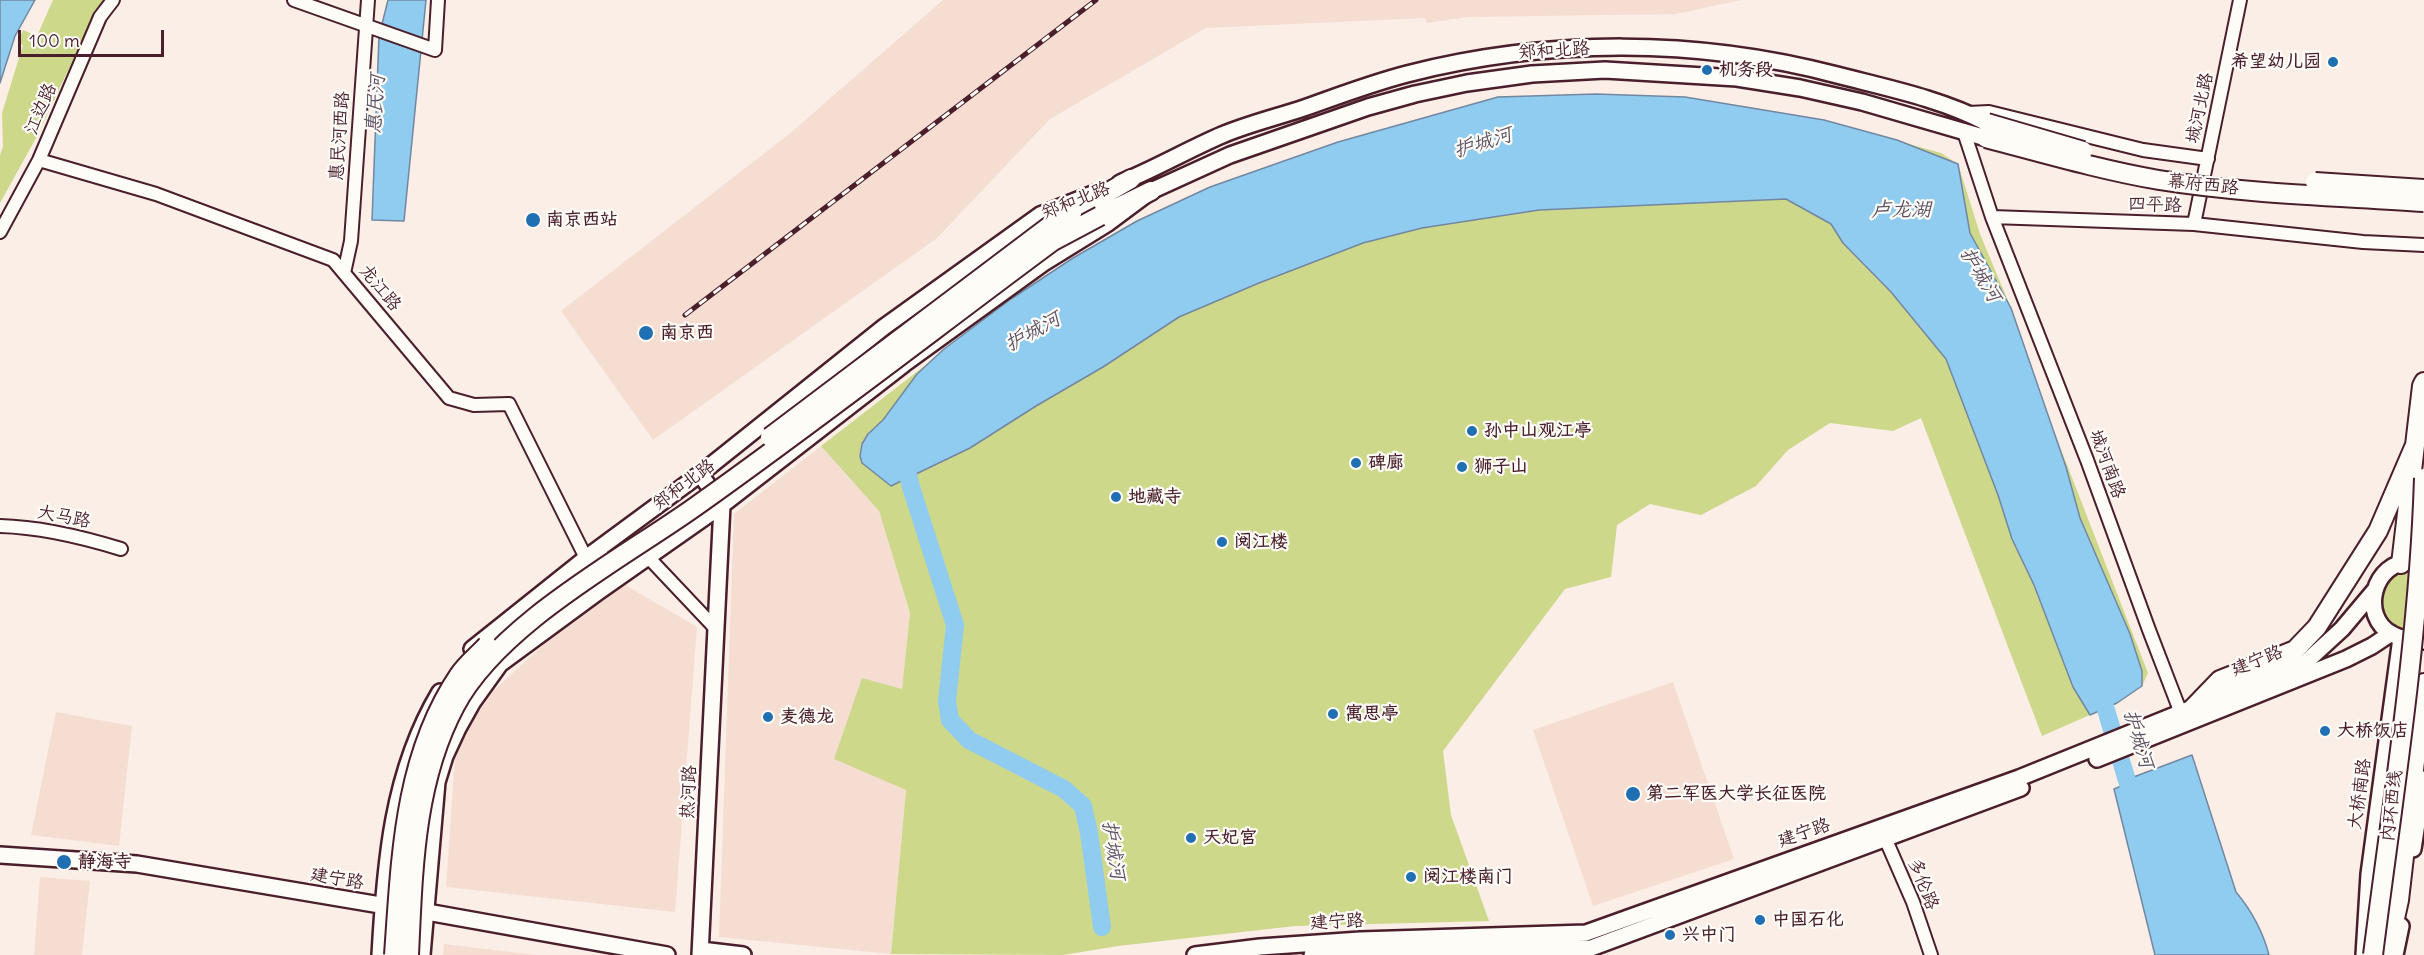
<!DOCTYPE html>
<html>
<head>
<meta charset="utf-8">
<style>
  body { margin:0 }
  #map { position:relative; width:2424px; height:955px; overflow:hidden; background:#faeee6; font-family:Delius,sans-serif }
  canvas { display:block }
  .scale { position:absolute; left:18px; top:30px; width:146px; height:27px; box-sizing:border-box; border:3px solid #4a1f2b; border-top:0; padding-left:8px; font-size:18px; line-height:21px; white-space:nowrap; color:#4a1f2b; -webkit-text-stroke:4px #fdfcf7; paint-order:stroke }
</style>
</head>
<body>
<div id="map">
<canvas width="2424" height="955"></canvas>
<div class="scale">100 m</div>
</div>
<script>
const g = document.querySelector('canvas').getContext('2d');
g.lineJoin = 'round';
function fill(path, color) {
  g.fillStyle = color;
  g.fill(path, 'evenodd');
}
function stroke(path, color, width, dash) {
  g.strokeStyle = color;
  g.lineWidth = width;
  g.lineCap = dash ? 'butt' : 'round';
  g.setLineDash(dash || []);
  g.stroke(path);
}
function label(font, color, halo, rows, align = 'center') {
  g.font = font + ' Delius,"LXGW WenKai TC",sans-serif';
  g.lineWidth = 4.5;
  g.setLineDash([]);
  g.textBaseline = 'middle';
  g.strokeStyle = halo;
  g.fillStyle = color;
  for (const [text, x, y, turn = 0] of rows) {
    g.save();
    g.translate(x, y);
    g.rotate((+turn || 0) * Math.PI / 180);
    g.textAlign = isNaN(turn) ? turn : align;
    if (halo) g.strokeText(text, 0, 0);
    g.fillText(text, 0, 0);
    g.restore();
  }
}
fill(new Path2D(`
  M943,0H1741L1676,14L1468,17L1427,23L1425,18L1206,28L1050,119L937,238L653,440L561,311L788,135Z
  M821,446L879,511L910,613L902,689L906,790L891,954L719,937L734,514Z
  M622,583L697,627L675,912L446,887L456,744L494,690L549,640Z
  M1673,682L1734,859L1593,906L1533,730Z
  M56,712L132,726L119,846L31,835Z
  M40,877L90,881L82,955H34Z
  M444,944L536,955H443Z`), '#f6ddd2');
fill(new Path2D(`
  M53,0H106L81,43L36,138L0,203V155L3,147L2,113L23,45L18,43L23,30L37,36Z
  M1596,94L1685,97L1761,109L1824,120L1941,153L1958,164L1980,234L2011,308L2048,416L2148,673L2142,686L2117,703L2042,736L1921,418L1893,431L1830,423L1788,450L1756,486L1701,515L1650,504L1617,525L1611,577L1565,589L1443,751L1451,815L1489,921L1295,926L1118,946L1063,955L891,954L906,790L834,759L862,678L902,689L910,613L879,511L821,446L1011,299L1073,258L1137,221L1210,187L1338,142L1498,97Z
  M2406,568L2424,569V634C2417,633 2408,633 2401,631C2382,625 2373,596 2386,580C2390,575 2399,571 2406,568Z`), '#cdd88b');
const water = new Path2D(`
  M0,0H35L15,36L0,83Z
  M388,0H426L404,221L372,220L379,36Z
  M1596,94L1685,97L1824,120L1897,140L1958,164L1970,233L2011,308L2066,467L2080,518L2130,634L2142,671V686L2117,703L2090,715L2073,687L2034,585L2012,539L1998,495L1946,359L1891,292L1843,243L1831,224L1786,199L1539,210L1422,228L1363,243L1259,283L1179,317L1103,367L1036,406L970,448L891,486L862,463L860,456L862,444L868,434L883,420L917,374L944,349L1011,299L1073,258L1137,221L1210,187L1338,142L1498,97Z
  M2192,755L2236,892C2251,910 2263,932 2269,955H2155L2114,789L2124,785L2123,781Z`);
fill(water, '#8fccf0');
stroke(water, '#7387a1', 1.5);
stroke(new Path2D(`
  M903,455L911,487L955,625L947,701L950,720L969,740L1064,789L1083,806L1089,833L1102,927
  M2099,686L2133,801`), '#8fccf0', 18);
const minor = new Path2D(`
  M294,0L435,50L438,0
  M1968,113L1989,112L2143,150L2208,159
  M1964,132L1992,217L2087,460L2149,630L2184,721
  M39,160L156,194L333,260L449,398L474,405L509,404L586,558H616
  M1992,217L2194,224L2363,242L2424,245
  M2194,224L2240,0
  M0,232L39,160L100,17L113,0
  M344,273L351,241L368,0
  M0,526C41,527 82,537 121,549
  M639,558L648,557L717,630
  M1882,831L1913,902L1931,955`);
const major = new Path2D(`
  M1120,183C1155,169 1187,150 1222,135C1248,124 1277,117 1304,108C1338,96 1372,83 1407,74C1548,38 1697,38 1837,75C1887,88 1942,99 1987,123
  M700,474L722,505L700,955
  M2412,562C2373,560 2359,617 2392,634C2402,640 2413,640 2424,641
  M472,649L586,558L700,474L884,327L1040,215L1095,193
  M2097,759L2346,659L2372,646L2390,634
  M2413,849L2424,779
  M0,855L137,864L392,907
  M416,910L667,955
  M701,950L743,955
  M380,955C385,864 392,772 440,692
  M422,955L437,782L445,756L458,728L472,703L500,664L598,592L722,505L904,364L1045,262L1108,223L1151,191L1230,155L1368,107L1415,94L1467,83L1532,74L1605,70L1737,78L1800,88L1862,102L1986,138
  M1195,955L1260,947L1360,940L1586,933L2019,778L2306,662L2342,629L2374,591
  M1312,955L1417,950L1591,948L2021,788
  M2364,955L2369,874L2401,638
  M2395,955L2401,926`);
const highway = new Path2D(`
  M1072,213L1131,179
  M1100,216L1151,191
  M2401,564L2422,386L2424,382
  M2193,708L2220,680L2295,650L2317,627L2378,531L2415,445
  M2387,955L2399,900L2424,683`);
stroke(minor, '#4a1f2b', 16);
stroke(major, '#4a1f2b', 20);
stroke(highway, '#4a1f2b', 22);
stroke(minor, '#fdfcf7', 12);
stroke(major, '#fdfcf7', 15);
stroke(highway, '#fdfcf7', 18);
const rail = new Path2D(`
  M685,315L1096,0`);
stroke(rail, '#4a1f2b', 5);
stroke(rail, '#fdfcf7', 3, [9]);
const highwayBridge = new Path2D(`
  M1987,123L2083,151
  M1986,138C2043,153 2101,170 2159,180C2246,194 2336,196 2424,202
  M2315,182L2424,189
  M770,437L1047,228L1072,213
  M394,955C401,859 403,758 459,675C466,664 478,655 487,645
  M409,955C413,871 414,783 455,706C498,625 618,561 692,509C815,422 933,330 1053,241L1100,216
  M2373,955C2393,797 2419,638 2424,478`);
stroke(highwayBridge, '#4a1f2b', 22, []);
stroke(highwayBridge, '#fdfcf7', 18);
for (const [x, y, r, color] of [
  [2333,62,6,"#1f6fb2"],
  [1707,70,6,"#1f6fb2"],
  [533,220,8,"#1f6fb2"],
  [646,333,8,"#1f6fb2"],
  [1472,431,6,"#1f6fb2"],
  [1356,463,6,"#1f6fb2"],
  [1462,467,6,"#1f6fb2"],
  [1116,497,6,"#1f6fb2"],
  [1222,542,6,"#1f6fb2"],
  [1333,714,6,"#1f6fb2"],
  [768,717,6,"#1f6fb2"],
  [2325,731,6,"#1f6fb2"],
  [1633,794,8,"#1f6fb2"],
  [1191,838,6,"#1f6fb2"],
  [64,862,8,"#1f6fb2"],
  [1411,877,6,"#1f6fb2"],
  [1760,920,6,"#1f6fb2"],
  [1670,935,6,"#1f6fb2"]
]) {
  const dot = new Path2D();
  dot.arc(x, y, r, 0, 2 * Math.PI);
  g.fillStyle = color;
  g.fill(dot);
  stroke(dot, '#fdfcf7', 2);
}
label('18px', '#4a1f2b', '#fdfcf7', [
  ["郑和北路",1554,51,-4],
  ["城河北路",2200,108,-78],
  ["江边路",41,109,-67],
  ["惠民河西路",340,136,-86],
  ["幕府西路",2203,185,6],
  ["郑和北路",1076,201,-22],
  ["四平路",2155,205,2],
  ["龙江路",380,288,50],
  ["城河南路",2107,464,70],
  ["郑和北路",684,485,-37],
  ["大马路",64,517,11],
  ["建宁路",2257,661,-22],
  ["热河路",689,792,-87],
  ["大桥南路",2360,794,-82],
  ["内环西线",2392,806,-83],
  ["建宁路",1804,833,-19],
  ["建宁路",337,879,10],
  ["多伦路",1923,884,68],
  ["建宁路",1337,922,-3]
]);
label('bold 18px', '#4a1f2b', '#fdfcf7', [
  ["希望幼儿园",2321,62,"right"],
  ["机务段",1719,70],
  ["南京西站",546,220],
  ["南京西",660,333],
  ["孙中山观江亭",1484,431],
  ["碑廊",1368,463],
  ["狮子山",1474,467],
  ["地藏寺",1128,497],
  ["阅江楼",1234,542],
  ["寓思亭",1345,714],
  ["麦德龙",780,717],
  ["大桥饭店",2337,731],
  ["第二军医大学长征医院",1646,794],
  ["天妃宫",1203,838],
  ["静海寺",78,862],
  ["阅江楼南门",1423,877],
  ["中国石化",1772,920],
  ["兴中门",1682,935]
], 'left');
label('italic 20px', '#5f5366', '#fdfcf7', [
  ["惠民河",376,104,-86],
  ["护城河",1483,143,-17],
  ["卢龙湖",1901,210],
  ["护城河",1980,275,59],
  ["护城河",1033,332,-29],
  ["护城河",2138,739,73],
  ["护城河",1113,850,81]
]);
</script>
</body>
</html>
